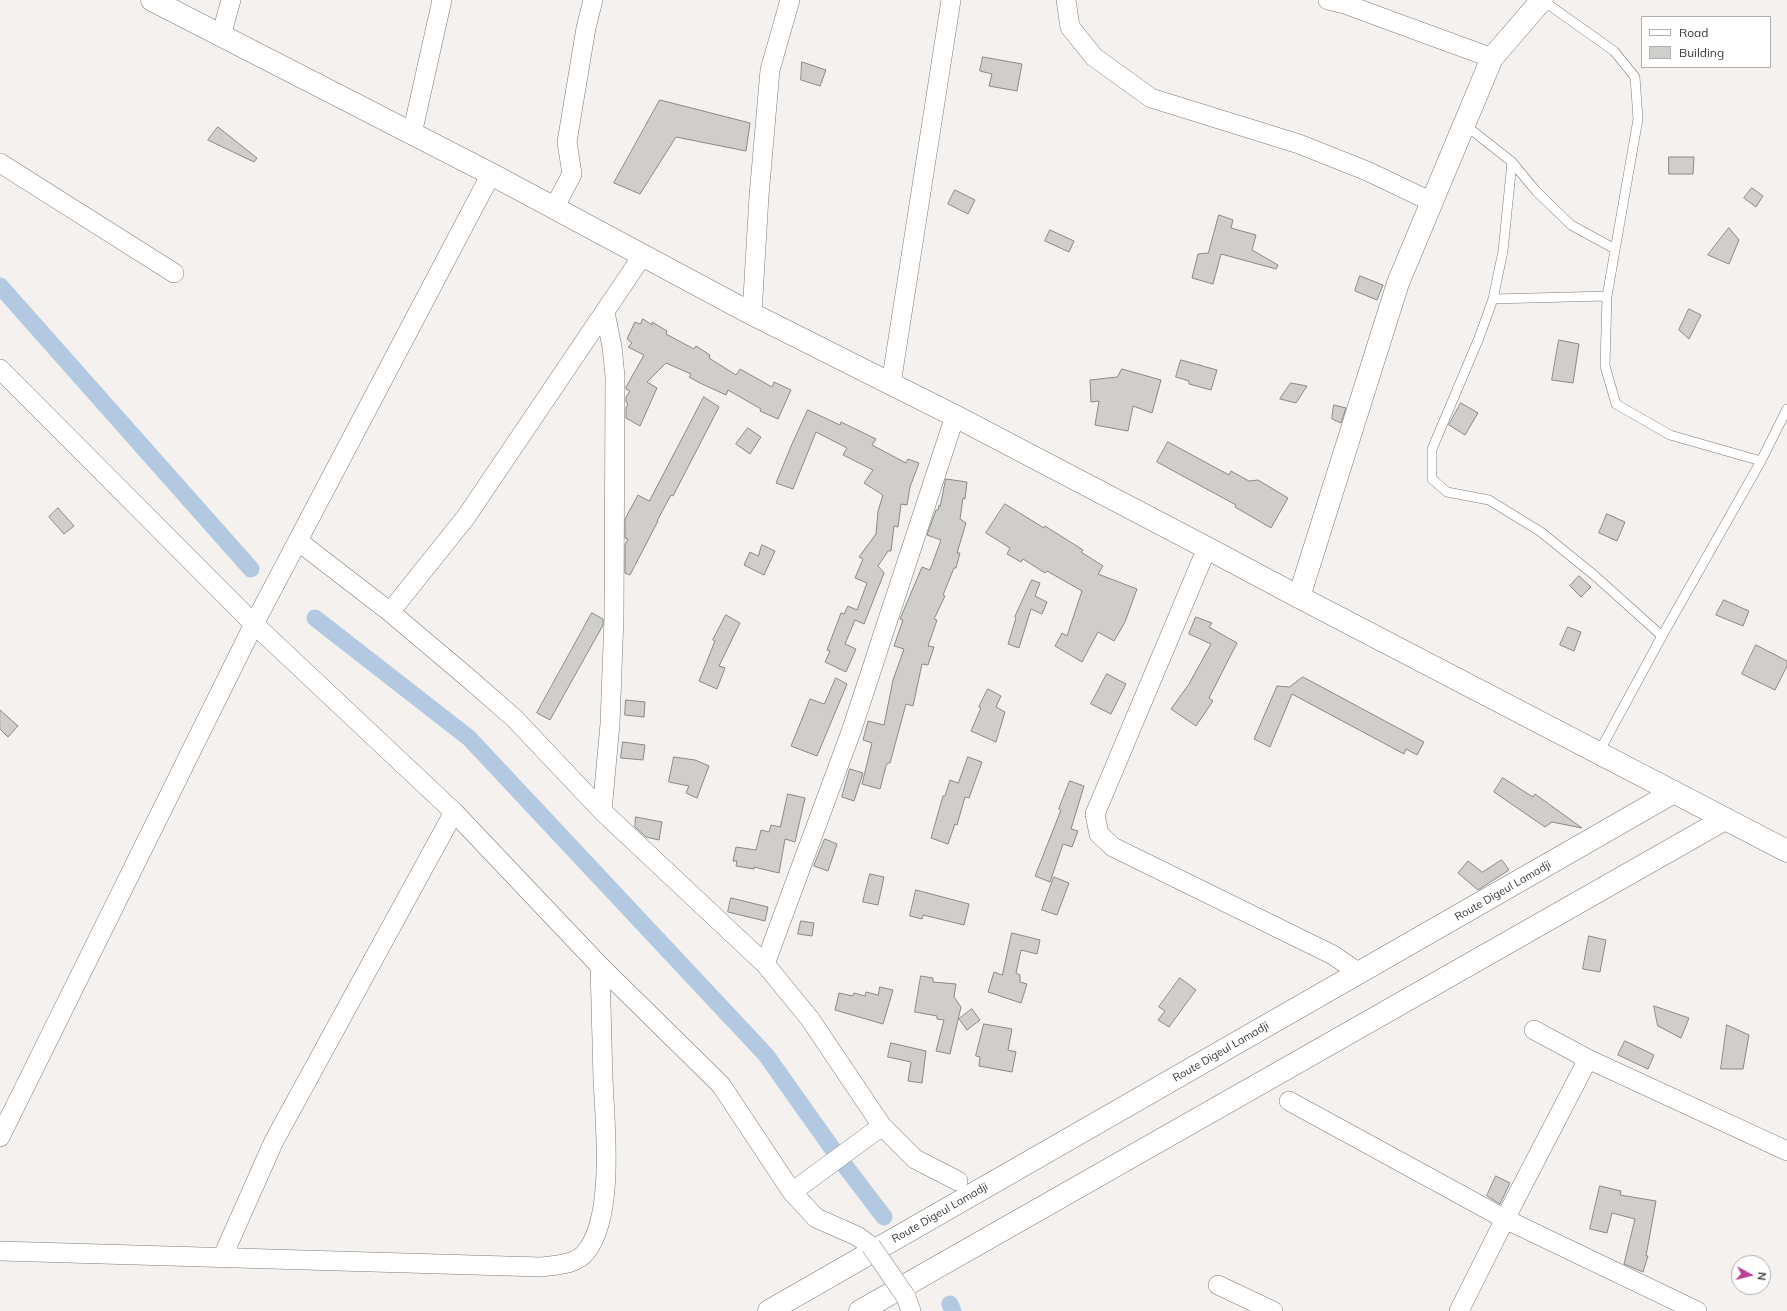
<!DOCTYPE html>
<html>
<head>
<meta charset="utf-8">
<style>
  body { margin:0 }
  #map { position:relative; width:1787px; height:1311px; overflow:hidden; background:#f4f1ee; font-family:Mulish,sans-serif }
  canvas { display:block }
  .legend { position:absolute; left:1641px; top:16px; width:130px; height:52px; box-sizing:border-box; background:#fff; border:1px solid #b0b0af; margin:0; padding:5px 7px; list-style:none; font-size:12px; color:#3a3938 }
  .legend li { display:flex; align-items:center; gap:8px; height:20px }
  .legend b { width:20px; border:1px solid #b0b0af }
  .north { position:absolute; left:1731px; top:1255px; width:40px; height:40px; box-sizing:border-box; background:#fff; border:1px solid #b0b0af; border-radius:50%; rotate:97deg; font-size:11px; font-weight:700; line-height:16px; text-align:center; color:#3a3938 }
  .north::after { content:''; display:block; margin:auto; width:14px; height:18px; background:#ba4297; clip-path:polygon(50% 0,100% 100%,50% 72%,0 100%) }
</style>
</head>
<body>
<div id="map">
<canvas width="1787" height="1311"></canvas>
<ul class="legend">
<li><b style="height:5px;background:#fff"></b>Road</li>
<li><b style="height:11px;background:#d0cecb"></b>Building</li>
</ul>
<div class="north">N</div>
</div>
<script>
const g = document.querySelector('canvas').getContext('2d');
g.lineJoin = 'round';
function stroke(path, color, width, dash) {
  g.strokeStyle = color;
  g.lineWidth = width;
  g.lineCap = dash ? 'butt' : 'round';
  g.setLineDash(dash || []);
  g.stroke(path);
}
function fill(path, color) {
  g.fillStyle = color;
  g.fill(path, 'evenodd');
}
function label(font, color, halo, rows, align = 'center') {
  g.font = font + ' Mulish,sans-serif';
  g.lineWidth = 3;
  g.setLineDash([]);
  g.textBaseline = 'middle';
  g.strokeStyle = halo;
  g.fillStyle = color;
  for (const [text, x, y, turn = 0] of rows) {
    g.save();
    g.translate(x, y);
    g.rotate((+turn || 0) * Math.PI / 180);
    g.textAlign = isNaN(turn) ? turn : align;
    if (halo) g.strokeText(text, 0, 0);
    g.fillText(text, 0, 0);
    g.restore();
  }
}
stroke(new Path2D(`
  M0,286L251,569
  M315,618L469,738L766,1055L839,1158L884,1217
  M950,1304L953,1311`), '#b2c9e1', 17);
const building = new Path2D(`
  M983,57L1022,64L1017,91L989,86L992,74L980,71Z
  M802,62L826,70L820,86L801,80Z
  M660,100L750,123L746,151L676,137L640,194L614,183Z
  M218,127L257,158L254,162L208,140Z
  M1669,157H1694L1693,174H1669Z
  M1752,188L1763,196L1756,207L1744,198Z
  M955,190L975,200L968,214L948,204Z
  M1219,215L1233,220L1231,228L1256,235L1252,250L1278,265L1276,269L1221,254L1213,284L1192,278L1198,254L1208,253Z
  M1729,228L1739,240L1729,264L1708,255Z
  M1050,230L1074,241L1069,252L1045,241Z
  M1360,276L1383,285L1377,300L1355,291Z
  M1689,309L1701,315L1689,339L1679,330Z
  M643,319L652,325V322L667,331L666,334L694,349L696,346L710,355L709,358L736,375L740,369L772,387L774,382L791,390L778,419L760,411L761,409L728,390L726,395L700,383L689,377L691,374L666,363L647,382L657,388L640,426L626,418V408L628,404L626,402V397L630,391L626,389V387L644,355L628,347L632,343L627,339L635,322L640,324Z
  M1559,340L1579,344L1573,383L1552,380Z
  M1181,360L1217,370L1211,390L1189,384V381L1176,377Z
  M1122,369L1161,380L1152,413L1133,406L1128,431L1095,425L1099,401L1091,402L1090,380L1117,377Z
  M1291,383L1307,386L1296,403L1280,399Z
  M704,397L719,407L673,496L671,495L657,521H658L630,575L625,573V545L628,539L625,538V519L638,495L649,501Z
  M1461,403L1478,413L1465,435L1449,425Z
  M1334,405L1346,408L1341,423L1332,419Z
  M808,410L840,425L841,422L876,439L872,445L906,463L908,459L919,463L910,487L907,505L901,504L898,527L894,526L891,551H888L878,566L884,573L864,624L855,620L845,644L856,649L846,672L825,662L830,651L827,650L841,613L844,614L848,606L857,610L867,583L855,578L863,559L859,557L876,534L878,511L883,495L864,483L873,470L843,455L847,448L816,432L793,489L776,483L792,444Z
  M748,428L761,437L750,454L736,444Z
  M1168,442L1229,475L1231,471L1249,481L1258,480L1288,498L1271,528L1235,507L1236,505L1157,462Z
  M946,479L967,482L965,499L963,498L960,519L966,523L957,553H960L956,568H954L943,595L945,596L934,619L937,620L928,646L934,647L928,665L922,664L913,706L906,704L890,763H888L886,766L880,789L862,784L872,743L863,740L868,721L884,725L893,680L904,649L894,646L903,620L900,619L922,567L930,570L941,540L927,535L936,510H938L939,505L940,506Z
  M1005,504L1044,528L1045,526L1083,550L1081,552L1103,566L1098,574L1137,589L1125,622L1114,641L1098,632L1082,662L1055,646L1062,633L1067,636L1082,591L1047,571L1045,573L1023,559L1021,562L1007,554L1010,548L986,533Z
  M58,508L74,526L64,534L49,517Z
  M1607,514L1625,522L1617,541L1599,533Z
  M762,545L775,551L764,575L744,565L750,552L758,556Z
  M1579,576L1591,587L1581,597L1570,586Z
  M1032,580L1040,583L1035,596L1047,602L1042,614L1031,609L1019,648L1008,644L1016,618L1015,617Z
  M1724,600L1749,611L1743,626L1716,615Z
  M592,613L603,619V625L550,720L537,713Z
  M726,615L740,623L719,666L725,668L717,689L699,681L715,641L713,640Z
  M1196,617L1212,623L1209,627L1237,643L1209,698L1213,701L1196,726L1171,709L1189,684L1211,644L1189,634Z
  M1568,627L1581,632L1574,651L1560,645Z
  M1756,645L1787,661V666L1775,690L1742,674Z
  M1107,674L1126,684L1111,714L1091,704Z
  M1303,677L1424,742L1417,755L1406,749L1404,754L1292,694L1270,747L1254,739L1277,686L1289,687Z
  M836,678L847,684L817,756L791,746L810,699L824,704Z
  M988,689L1001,696L996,707L1005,712L996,742L971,731L981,708L979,707Z
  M626,700L645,702L644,717L625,715Z
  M0,710L18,726L8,737L0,729Z
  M623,742L645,745L643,760L621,758Z
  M674,757L695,760L709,766L697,798L686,793L689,786L669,782Z
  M968,757L982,762L969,798L965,797L957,825L955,824L948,844L931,838L943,796H945L950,780L958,783Z
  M850,769L863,773L854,801L842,797Z
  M1503,778L1533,797L1535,794L1582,828L1552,822L1545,827L1494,792Z
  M1070,781L1084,786L1071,829L1078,831L1072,847L1063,844L1050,882L1035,876L1061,810L1059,809Z
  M788,794L805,798L795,842L785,839L779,873L754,867V869L736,866L737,861H733L736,847L756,850L761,830L769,832L771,825L780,827Z
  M636,817L662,822L659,840L646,837L635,827Z
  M825,839L837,844L828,871L814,866Z
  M1502,860L1509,870L1478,890L1458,873L1468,861L1482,872Z
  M870,874L884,877L878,905L863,902Z
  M1054,877L1069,883L1057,915L1042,910Z
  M916,890L969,904L964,925L923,915L922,919L910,916Z
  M731,898L768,907L765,921L728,912Z
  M801,921L814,923L812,936L798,934Z
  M1012,933L1040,940L1037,954L1021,950L1016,973L1020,975V982L1027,984L1021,1003L988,992L994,972L1002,975Z
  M1589,936L1606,940L1600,972L1583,969Z
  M921,976L933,978V982L956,984L954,997L961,1007L950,1054L936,1051L944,1020L937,1019V1016L915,1012Z
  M1180,978L1196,990L1169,1027L1158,1020L1165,1011L1159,1007Z
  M880,987L893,990L883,1024L835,1010L839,993L853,996L854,993L865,996L866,992L878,995Z
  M1654,1006L1689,1018L1681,1038L1658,1026Z
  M972,1009L980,1020L967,1030L959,1019Z
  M984,1024L1012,1029L1008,1050L1016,1052L1012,1072L979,1066L980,1057L976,1056Z
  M1727,1025L1749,1035L1743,1069H1721Z
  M1625,1041L1654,1055L1648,1069L1618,1055Z
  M891,1043L926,1051L922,1083L908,1081L911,1062L888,1057Z
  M1496,1176L1510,1183L1500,1204L1487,1196Z
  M1600,1186L1621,1191L1620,1195L1656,1201L1646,1256H1648L1643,1272L1624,1264L1635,1219L1612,1213L1607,1233L1590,1229Z`);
fill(building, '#d0cecb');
stroke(building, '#8b8986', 1);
const lane = new Path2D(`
  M1542,0L1614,51L1635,77L1638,119L1607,296L1605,366L1616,404L1670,435L1761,461
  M1464,124L1512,162L1536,191L1571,225L1615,249
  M1512,162L1503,251L1493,299L1479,338L1432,449V479L1447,492L1489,500L1541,532L1594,575L1662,636
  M1493,299L1607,296
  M1599,752L1662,636L1761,461L1787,409`);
const street = new Path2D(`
  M1066,0L1070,27L1094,57L1151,98L1299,144L1367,171L1432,202
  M1328,0L1345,4L1492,58
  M221,36L231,0
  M412,134L442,0
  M0,163L174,273
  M554,208L572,174L567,142L586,28L593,0
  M752,314L759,196L770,70L790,0
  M0,369L254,624L454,812L600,966L721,1085L792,1192L816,1218L857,1236L871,1246
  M891,384L951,0
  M298,541L390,612L467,677L514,718L602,811L765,964L810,1019L882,1126L915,1159L958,1181
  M1207,548L1095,814L1099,834L1113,847L1333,955L1359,973
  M390,612L466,517L643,255
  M602,811L610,724L614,617L615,376L612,347L605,312
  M765,964L851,732L955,416
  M1534,1030L1588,1059L1787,1151
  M1289,1101L1505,1219L1697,1311
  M0,1137L254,624L491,174
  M792,1192L882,1126
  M0,1251L541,1267C556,1265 576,1265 586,1252C615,1216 605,1124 603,1079C602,1042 601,1004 600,966
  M222,1258L274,1141L454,812
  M1218,1285L1273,1311
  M906,1297L911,1311
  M1459,1311L1505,1219L1588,1059`);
const secondary = new Path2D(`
  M1299,597L1398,283L1492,58L1542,0
  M769,1311L1674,792
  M860,1311L1725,819`);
const highway = new Path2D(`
  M152,0L491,174L752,314L955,416L1207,548L1299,597L1787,851`);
stroke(lane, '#7e7b79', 10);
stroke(street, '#7e7b79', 20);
stroke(secondary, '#7e7b79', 23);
stroke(highway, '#7e7b79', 23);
stroke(lane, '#fff', 9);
stroke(street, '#fff', 19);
stroke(secondary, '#fff', 22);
stroke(highway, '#fff', 22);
const streetBridge = new Path2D(`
  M871,1246L906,1297`);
stroke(streetBridge, '#7e7b79', 20, []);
stroke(streetBridge, '#fff', 19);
label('11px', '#3a3938', '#fff', [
  ["Route Digeul Lamadji",1503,891,-30],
  ["Route Digeul Lamadji",1221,1052,-30],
  ["Route Digeul Lamadji",940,1213,-30]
]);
</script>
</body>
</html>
